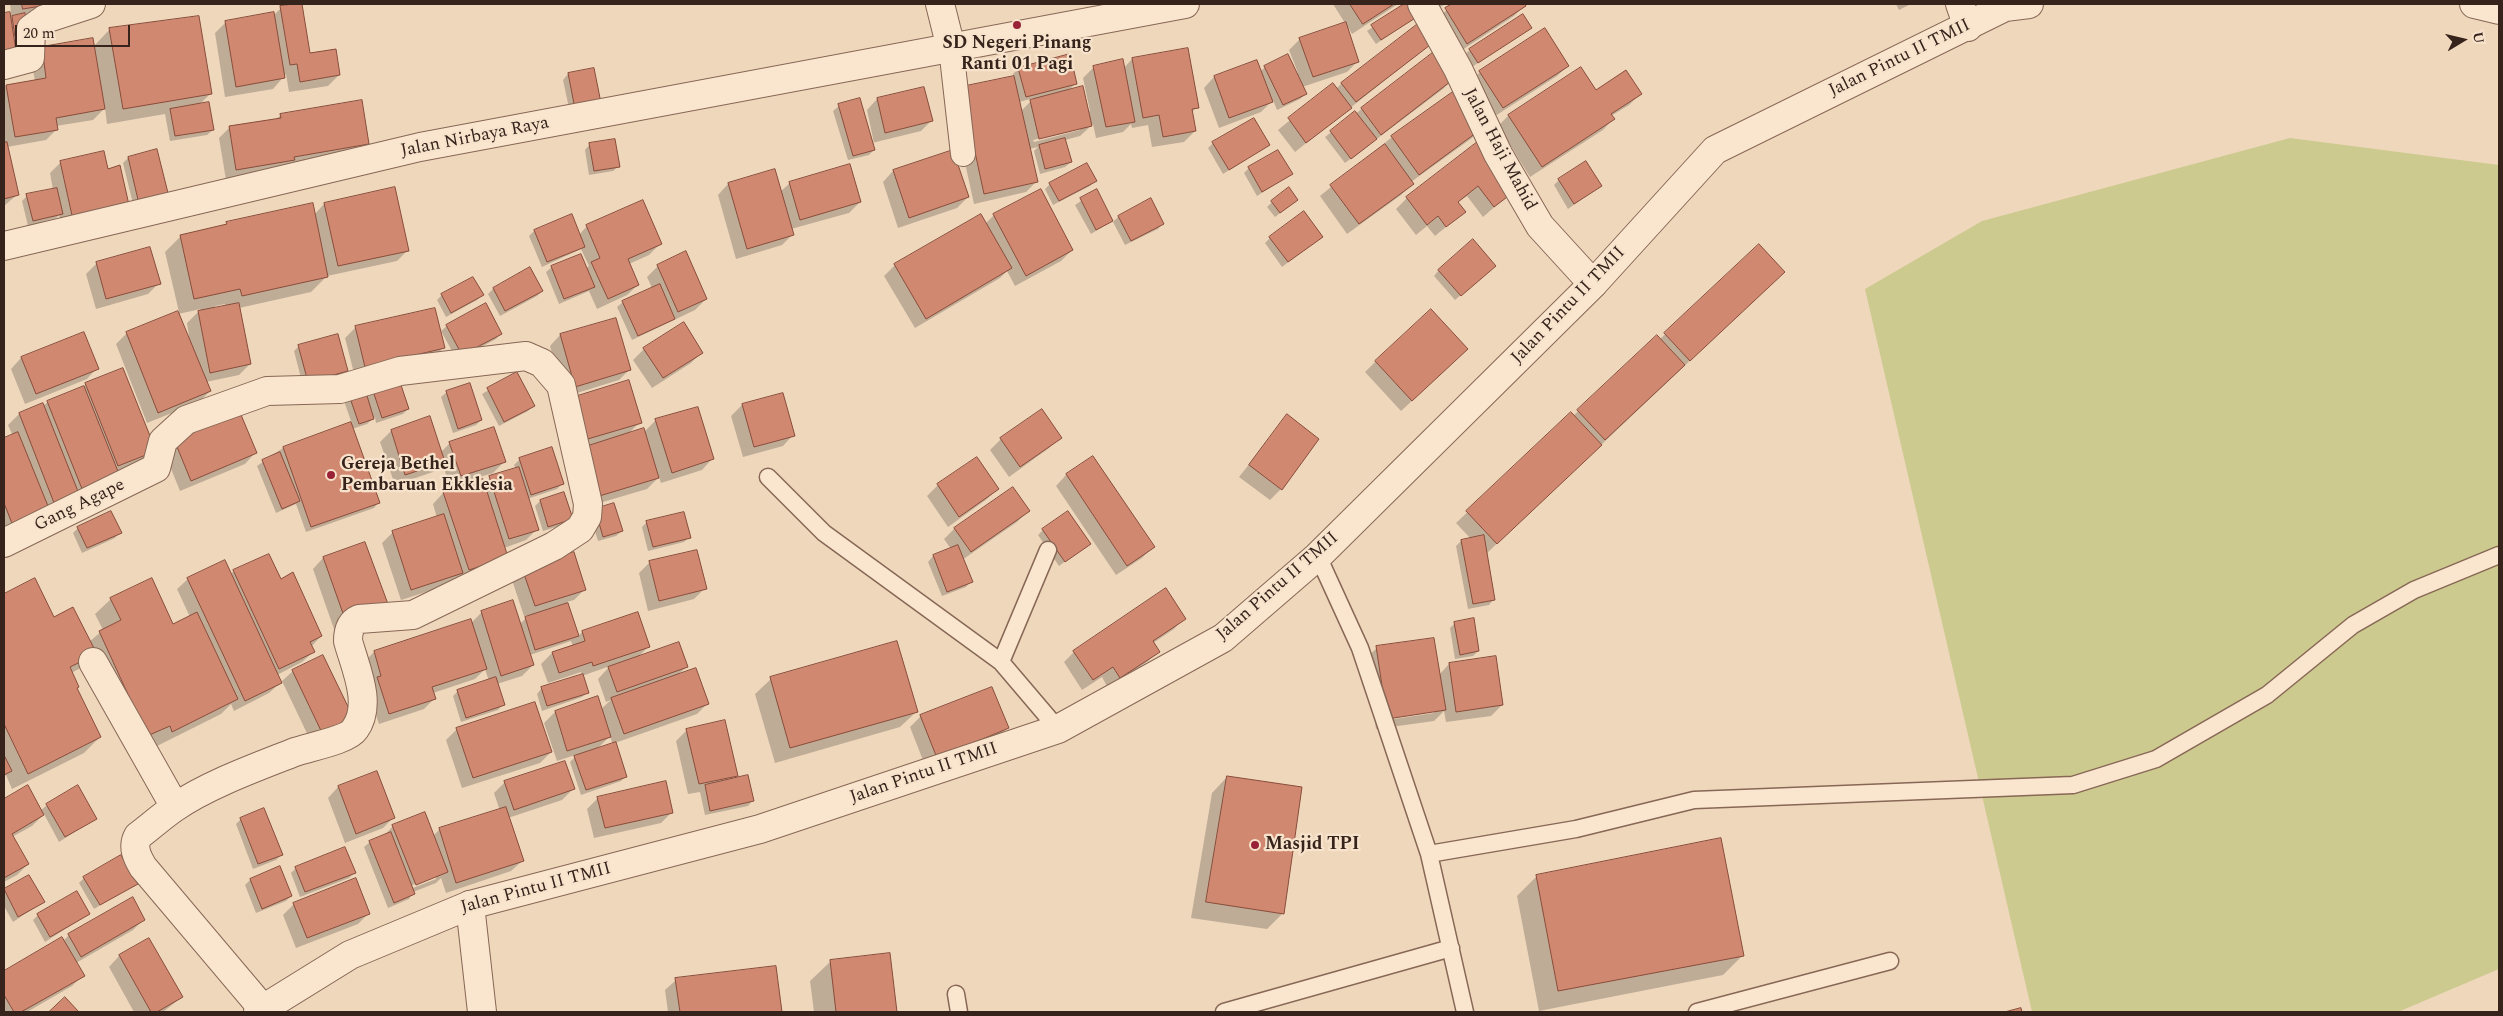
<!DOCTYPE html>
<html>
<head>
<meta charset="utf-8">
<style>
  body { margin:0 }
  #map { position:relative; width:2503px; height:1016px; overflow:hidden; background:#efd7bc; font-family:Spectral,serif }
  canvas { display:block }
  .frame { position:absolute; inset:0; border:5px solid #36231b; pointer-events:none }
  .north { position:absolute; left:2438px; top:15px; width:50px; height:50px; -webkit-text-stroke:4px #f7e3cc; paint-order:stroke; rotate:81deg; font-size:14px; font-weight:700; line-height:20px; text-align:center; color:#36231b }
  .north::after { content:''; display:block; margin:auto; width:18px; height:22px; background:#36231b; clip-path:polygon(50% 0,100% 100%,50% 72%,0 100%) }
  .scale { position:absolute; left:15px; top:25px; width:115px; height:22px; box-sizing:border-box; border:2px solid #36231b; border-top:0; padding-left:6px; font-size:15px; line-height:18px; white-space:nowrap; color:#36231b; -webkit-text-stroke:4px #f7e3cc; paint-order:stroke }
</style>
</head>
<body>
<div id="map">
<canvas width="2503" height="1016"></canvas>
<div class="frame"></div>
<div class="north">U</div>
<div class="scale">20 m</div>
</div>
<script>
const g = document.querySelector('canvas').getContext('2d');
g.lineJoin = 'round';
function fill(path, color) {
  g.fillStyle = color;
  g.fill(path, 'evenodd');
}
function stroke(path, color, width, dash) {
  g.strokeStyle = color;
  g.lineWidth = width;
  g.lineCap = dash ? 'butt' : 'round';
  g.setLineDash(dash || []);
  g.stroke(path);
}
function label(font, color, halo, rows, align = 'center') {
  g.font = font + ' Spectral,serif';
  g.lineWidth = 4.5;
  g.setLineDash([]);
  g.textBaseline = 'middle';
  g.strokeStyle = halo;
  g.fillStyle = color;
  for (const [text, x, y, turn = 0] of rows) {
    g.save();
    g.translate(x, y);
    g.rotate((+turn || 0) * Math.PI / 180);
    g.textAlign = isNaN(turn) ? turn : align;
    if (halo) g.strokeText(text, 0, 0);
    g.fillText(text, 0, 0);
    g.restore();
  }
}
fill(new Path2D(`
  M2290,138L2499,165V969L2398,1012H2032L1865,289L1982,221Z`), '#cdca90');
fill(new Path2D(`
  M10,4H75L22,40L13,41L4,61V14L11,13Z
  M301,4L309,54L339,75L328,86L289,92L286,74L273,89L225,97L215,33L226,22L275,14L281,8Z
  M1333,4H1398L1352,34L1347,25L1358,61L1347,72L1302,87L1306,94L1300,99L1277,110L1273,100L1261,112L1219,128L1204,88L1214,77L1256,62L1260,72L1265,67L1298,73L1289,50L1300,39L1345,23Z
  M1406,4H1411L1418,15L1376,44L1367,31Z
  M1429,4H1445L1434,11Z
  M1454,4H1524L1525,5L1514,16L1456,54L1435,20Z
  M1896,4H1911L1899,10Z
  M158,21L211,93L198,106L213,130L207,135L170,141L165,114L107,124L105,108L93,120L56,126L57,129L46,140L7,147L18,194L4,206V88L6,86L35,81L31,59L94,46L110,29Z
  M1530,28L1472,67L1464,55L1470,50Z
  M1544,30L1568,66L1557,76L1492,118L1469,83L1480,72Z
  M1433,42L1295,152L1278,130L1333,85L1336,89L1342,83Z
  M1435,53L1454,78L1443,89L1345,163L1325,137Z
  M1132,59L1197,107L1191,113L1195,131L1184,142L1152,147L1148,125L1132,128L1131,124L1123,132L1096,138L1093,124L1080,136L1065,140L1071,162L1065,167L1040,174L1034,151L1038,147L1029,149L1036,182L1026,192L974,204L951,99L1014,77L1013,74L1018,69L1075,84L1067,92L1088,111H1090L1083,78L1094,67L1124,68ZM1034,98L1021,111L1019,102ZM1080,128V130L1034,142L1033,140Z
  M593,69L570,113L563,80L568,74Z
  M1581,69L1595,92L1640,94L1629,105L1611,116L1613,119L1603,130L1530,177L1498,126L1508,116Z
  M1456,90L1483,127L1472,138L1411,182L1412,184L1401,195L1347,234L1320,196L1392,137Z
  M877,99L932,120L921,131L872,143L874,150L869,155L848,160L833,111L839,106L872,143H874L867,110Z
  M281,115L368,144L357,154L226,180L219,138L230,127L275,120Z
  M1213,143L1269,145L1223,174L1208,148Z
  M590,144L619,166L613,171L589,175L585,150Z
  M952,152L968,197L957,208L898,228L883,182L893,171Z
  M103,153L107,170L63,230L59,215L56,218L28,226L22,201L27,196L53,190L50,173L60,163Z
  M128,158L167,197L134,208L123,163Z
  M1249,168L1291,174L1257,196L1244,173Z
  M1500,168L1513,191L1483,217L1467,196L1457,203L1464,212L1435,236L1427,226L1416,235L1396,209L1407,198Z
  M1559,180L1600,186L1568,209L1554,185Z
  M1095,181L1090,186L1053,205L1045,189L1050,184Z
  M790,183L860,202L849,213L791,229L793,234L782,245L736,259L718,195L728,184L780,192Z
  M1096,191L1112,221L1091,234L1075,205Z
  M1297,200L1275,217L1267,207L1272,202Z
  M324,204L408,250L397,261L327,276L311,292L239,308L250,364L239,375L206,382L210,391L199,402L147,423L116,344L127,333L179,312L165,252L181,236L223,226L227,223L314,215ZM225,304V307L215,309V306ZM201,309L187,323L190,343L178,314Z
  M994,215L1072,250L1061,261L1015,286L1007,271L1000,278L915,328L884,276L895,265L985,224Z
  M571,216L579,235L587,226L660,244L649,255L629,264L638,285L627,295L597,309L589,291L559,304L546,272L552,267L586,269L589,266L581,249L542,267L529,236L534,231Z
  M1118,217L1163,223L1158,229L1125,245L1113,222Z
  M1321,237L1282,267L1265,243L1270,238Z
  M1759,246L1772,283L1486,554L1494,599L1489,605L1468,609L1456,546L1461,541L1471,539L1456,523L1571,414L1573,416L1657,337L1659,340Z
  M97,263L159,283L148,294L96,309L86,274Z
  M658,266L706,299L695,310L632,340L617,307L623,302L652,288L647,277Z
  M1439,270L1489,271L1455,300L1434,276Z
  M493,289L542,291L537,296L500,316L488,294Z
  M442,295H482L477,300L446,317L437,300Z
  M486,305L501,333L496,339L457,360L441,331L447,326Z
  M356,327L444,347L433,358L355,377L345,338Z
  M83,333L97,368L87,379L25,404L11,369L21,358Z
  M560,335L630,369L619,380L564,397L550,346Z
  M299,346L347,370L342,376L303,386L294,351Z
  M644,349L702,352L691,363L652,388L633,360Z
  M1456,360L1401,411L1365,372L1376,361Z
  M516,374L534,405L528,411L499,426L482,394Z
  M86,384L154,451L143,461L4,535V439L13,436L8,425L19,414L42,405L43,406L48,402L82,388Z
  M372,389L408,409L403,414L376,423L375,417L367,424L352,429L379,502L374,508L306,532L296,504L276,513L257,466L283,448L352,424L344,401Z
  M447,392L481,420L476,425L453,433L441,397Z
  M782,395L793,435L783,446L743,457L731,416L742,405Z
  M558,411L640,422L628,434L644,432L656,420L712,459L702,470L661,483L659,477L647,489L586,507Z
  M1287,416L1281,489L1270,500L1239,477Z
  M429,418L441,452L450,443L504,462L493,473L450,486L442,463L433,472L395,485L380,442L391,431Z
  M173,438L255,453L245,464L180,491L163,449Z
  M1060,438L1049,448L1009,477L990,450L1001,439Z
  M1092,458L1153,547L1142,558L1116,575L1056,486L1066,475Z
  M520,459L562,484L557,489L527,499L537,529L526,540L504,548L507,557L458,580L457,578L451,584L401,600L382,543L393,532L437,518L433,504L443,493L483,484L490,478L516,469L514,465Z
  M938,485L997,489L987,499L948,527L927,496Z
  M540,501L572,519L566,524L543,531L535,506Z
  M1028,511L1017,522L962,560L971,581L966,587L942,596L928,562L933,556L951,549L944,539L955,528Z
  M590,515L622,531L616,536L598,541Z
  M647,522L689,537L684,542L648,551L642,527Z
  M78,528L120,532L115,538L82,553L73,533Z
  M1043,530L1089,544L1059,566L1038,535Z
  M364,543L376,614L334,629L313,569L323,558Z
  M650,562L705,588L694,599L648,611L639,573Z
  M523,569L585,589L574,600L567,602L578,637L582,632L648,647L636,659L687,666L677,676L707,704L697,714L615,743L626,776L621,781L581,795L570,762L578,754L557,761L544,723L555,712L598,698L601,709L611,700L606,702L598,679L610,666L582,676L587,692L582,697L542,711L537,694L542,688L582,675L581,672L548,683L541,664L552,653L573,646L571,641L530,655L533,665L522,676L497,684L503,704L498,710L461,722L453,696L458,691L489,681L485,669L475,679L433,693L435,698L424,709L379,724L367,689L363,663L374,652L470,620L471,623L482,612L520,624L529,615L524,616L512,580ZM610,736L613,745L596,750Z
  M234,571L280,581L321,636L311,647L313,652L302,662L277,675L280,683L269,693L234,711L231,704L221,714L157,746L154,740L132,750L89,659L79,669L71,673L76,688L100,737L84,753L12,789L6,775L4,777V595L35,580L54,618L89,642L103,630L95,614L111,599L172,625L190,617L177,589L188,579L230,575Z
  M1184,618L1174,629L1153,643L1158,652L1147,662L1108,688L1102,677L1082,690L1064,662L1074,652Z
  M1455,623L1478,651L1473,656L1455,659L1450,628Z
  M1377,648L1439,675L1449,664L1502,705L1491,716L1446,722L1444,711L1434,721L1376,729L1366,658ZM1434,711V713L1381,721L1380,719Z
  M293,671L342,732L313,746L282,681Z
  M771,679L916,712L900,727L775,763L755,694Z
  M921,716L1007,728L996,739L926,768L910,727Z
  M457,729L551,752L540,763L462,788L446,740Z
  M687,730L736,775L732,780L753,800L748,806L705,815L700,792L688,794L676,741Z
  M1227,777L1282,914L1267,929L1191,918L1212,793Z
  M505,782L573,789L562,800L508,818L522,861L511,871L446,893L441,878L436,883L413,892L409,899L388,908L364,847L370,842L383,837L393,826L433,836L440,829L500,811L494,793ZM436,876V879L410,889V886Z
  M27,787L40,811L47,805L95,819L59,842L44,814L32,826L12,837L28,864L17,875L4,882V800Z
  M338,787L394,817L383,828L345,843L328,798Z
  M598,798L671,813L661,823L594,838L587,809Z
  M241,819L281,855L276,860L253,869L236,824Z
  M296,868L355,872L349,878L300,897L291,873Z
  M28,876L43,902L13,922L4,906V890Z
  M1537,876L1743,955L1723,975L1539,1011L1517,896Z
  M84,878L137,883L94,909L79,883Z
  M250,880L291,896L286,901L256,913L245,885Z
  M355,880L369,913L358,924L296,948L283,915L294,904Z
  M89,914L45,942L33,920L38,915Z
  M144,919L133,930L76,963L83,975L72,986L27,1012H4V973L62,939L63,941L69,935Z
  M149,939L182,997L163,1012H134L109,967L119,956Z
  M888,954L896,1012H814L810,981L830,962Z
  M775,967L781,1012H668L665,990L676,980Z`), '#0003');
const building = new Path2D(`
  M22,4H53L23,9Z
  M294,4H302L310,53L336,49L340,75L300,82L297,64L290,65L280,6Z
  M1350,4H1394L1363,24Z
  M1404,4H1412L1420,15L1381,40L1371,25Z
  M1452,4H1525L1526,6L1467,44L1445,8Z
  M10,12L16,51L4,53V13Z
  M274,12L285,78L236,87L225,21Z
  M25,13L28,35L15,37L12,16Z
  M1523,14L1532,28L1478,63L1469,49Z
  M199,16L212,94L123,109L109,28Z
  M1346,22L1359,62L1313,77L1299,38Z
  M1419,23L1434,42L1356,102L1341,83Z
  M1545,28L1569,66L1503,108L1479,71Z
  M93,38L105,109L56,118L58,130L15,137L6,85L46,78L42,47Z
  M1188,48L1199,108L1192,109L1196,131L1163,137L1159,115L1143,118L1132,58Z
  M1435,51L1455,78L1381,135L1361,108Z
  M1070,54L1077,84L1026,97L1018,68Z
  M1288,54L1307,94L1283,105L1264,66Z
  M1123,59L1135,122L1106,127L1093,66Z
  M1257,60L1273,102L1229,118L1214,76Z
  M1581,67L1596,90L1626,70L1642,94L1611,114L1615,119L1542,167L1508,115Z
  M594,68L601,103L575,109L568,73Z
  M1014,76L1038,182L984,194L961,87Z
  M1333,83L1352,108L1306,143L1288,118Z
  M1083,86L1092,126L1039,139L1030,100Z
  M924,87L933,121L885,133L877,98Z
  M1457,89L1484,127L1419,175L1391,136Z
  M860,98L875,150L853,156L838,104Z
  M362,100L369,144L294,157L295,160L236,170L229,126L281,118L280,114Z
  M209,102L214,130L175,136L170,109Z
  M1355,111L1377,139L1351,159L1330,131Z
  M1254,118L1270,145L1229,170L1212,142Z
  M1065,138L1072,162L1045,169L1039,145Z
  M615,139L620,167L594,171L589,143Z
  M1480,140L1515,191L1494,207L1478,186L1458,202L1466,212L1446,227L1438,216L1427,225L1406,197Z
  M7,142L19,195L4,199V143Z
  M1385,144L1414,184L1359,224L1330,185Z
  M157,149L169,197L139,204L128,157Z
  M953,150L969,197L909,218L893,170Z
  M1278,150L1293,174L1262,192L1248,167Z
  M104,151L108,169L120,165L129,205L73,220L60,161Z
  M1586,161L1602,186L1574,204L1558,179Z
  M1087,163L1097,181L1059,201L1049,183Z
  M850,164L861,202L800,220L789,182Z
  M775,169L794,235L747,249L728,183Z
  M395,187L409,251L338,266L324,203Z
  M1289,187L1298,200L1280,213L1271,201Z
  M57,188L63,214L33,221L26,194Z
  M1041,189L1073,250L1026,276L993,214Z
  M1097,189L1113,221L1096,230L1080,198Z
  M1151,198L1164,224L1131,241L1118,216Z
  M643,200L662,244L628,259L639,285L608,299L591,262L600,258L586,225Z
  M313,203L328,277L242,296L240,289L194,299L180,235L227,224L226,222Z
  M1304,211L1323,237L1288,262L1269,237Z
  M572,214L585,247L547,262L534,230Z
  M981,214L1012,268L926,319L894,264Z
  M1473,239L1496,266L1461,296L1438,270Z
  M1759,244L1785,272L1690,361L1664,333Z
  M150,247L161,284L106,299L96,262Z
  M686,251L707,299L678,312L657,265Z
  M581,254L595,287L564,299L551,266Z
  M530,267L543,291L505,311L493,288Z
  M473,277L484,295L451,313L441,294Z
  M660,284L675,319L638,336L622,301Z
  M239,303L251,364L210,373L198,311Z
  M486,303L502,334L462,355L446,325Z
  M435,308L445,348L365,367L355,326Z
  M1431,309L1468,349L1412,401L1375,361Z
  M178,311L211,391L158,413L126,332Z
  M616,318L631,370L575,387L560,334Z
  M684,322L703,353L663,378L643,348Z
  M84,332L99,369L36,394L21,357Z
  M338,334L348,371L308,382L298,345Z
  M1657,335L1685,365L1605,440L1577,410Z
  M123,368L156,451L118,466L85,383Z
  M517,372L535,406L504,422L487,388Z
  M399,379L409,409L382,418L372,388Z
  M629,380L642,423L581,441L568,399Z
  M470,383L482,420L458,429L446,391Z
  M84,386L123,484L86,499L47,401Z
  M365,389L374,419L359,424L349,395Z
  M783,393L795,436L754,447L742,404Z
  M43,403L81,499L56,508L19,413Z
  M698,407L714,459L672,473L655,419Z
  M1042,409L1062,438L1020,467L1000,438Z
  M239,410L257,453L191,481L173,437Z
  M1571,412L1602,445L1497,544L1466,511Z
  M1287,414L1319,439L1282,490L1249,465Z
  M430,416L445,462L405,475L391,430Z
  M351,422L380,503L311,527L283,447Z
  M494,427L506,462L461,476L449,442Z
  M644,428L659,478L596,497L582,448Z
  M18,432L50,511L13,526L4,503V438Z
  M552,447L564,484L531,495L519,458Z
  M280,452L300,501L282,509L262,460Z
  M1093,456L1155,547L1127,566L1066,474Z
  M977,457L999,489L959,517L937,484Z
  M519,467L539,530L509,539L489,476Z
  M483,479L508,557L469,570L443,492Z
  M1013,487L1030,511L971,552L954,528Z
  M564,492L573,519L548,527L540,500Z
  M614,503L623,531L603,537L595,509Z
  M111,511L122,533L87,548L77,527Z
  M1068,511L1091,544L1065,562L1042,529Z
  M684,512L691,538L653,547L646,521Z
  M444,514L463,573L411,590L392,531Z
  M1484,535L1495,600L1473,604L1461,540Z
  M365,542L388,604L345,619L323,557Z
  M958,545L973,582L947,592L933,555Z
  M697,550L707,589L659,601L649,561Z
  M574,552L586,590L535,606L522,568Z
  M269,554L281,579L293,572L322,636L310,642L315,652L279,669L233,570Z
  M225,560L282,683L245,701L187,578Z
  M35,578L54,617L73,607L97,654L70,667L79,687L77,688L101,737L28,774L4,724V594Z
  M152,578L173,624L197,612L238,699L172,732L170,726L147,736L99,631L121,620L110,598Z
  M1166,588L1186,619L1153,641L1160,652L1120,678L1113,667L1093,680L1073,651Z
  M513,600L534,665L501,676L481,611Z
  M568,603L579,636L535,650L525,617Z
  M638,612L650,647L593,666L592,662L559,673L552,652L585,641L582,631Z
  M1474,618L1479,651L1460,655L1454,622Z
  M471,619L487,669L432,687L436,699L389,714L377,677L381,676L374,651Z
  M1434,638L1446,710L1387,719L1376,646Z
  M897,641L918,712L790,748L770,677Z
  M679,642L688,667L617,692L608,667Z
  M323,655L355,721L324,737L292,670Z
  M1496,656L1503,705L1456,712L1449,663Z
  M696,668L709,704L624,734L611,698Z
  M583,674L589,693L547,706L541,687Z
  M496,677L505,705L466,718L457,690Z
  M992,687L1009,728L937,758L920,715Z
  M598,696L611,737L567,751L555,711Z
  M535,702L552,752L473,778L456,728Z
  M725,720L738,776L699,784L686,729Z
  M616,742L627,777L586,790L574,756Z
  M4,755L12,771L4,775Z
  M565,761L575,789L514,810L504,781Z
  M377,771L395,818L356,834L338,786Z
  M748,775L754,801L710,811L705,785Z
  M1227,776L1302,787L1284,914L1206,902Z
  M666,781L673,813L605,828L597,797Z
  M28,785L44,815L12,834L29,864L4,878V799Z
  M78,785L97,819L65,837L46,804Z
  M506,807L524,861L456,883L439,828Z
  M264,808L283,855L258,864L240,818Z
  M425,812L448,872L416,885L392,825Z
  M391,832L415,894L394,903L369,841Z
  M1721,838L1744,956L1558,991L1536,875Z
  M345,847L356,873L305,892L295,867Z
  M121,855L138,884L100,905L83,877Z
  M280,866L292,896L262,909L250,879Z
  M29,875L45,902L18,917L4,889Z
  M356,878L370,914L307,938L293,903Z
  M77,891L90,914L50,937L37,914Z
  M133,897L145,920L81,957L68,934Z
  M62,937L85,976L21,1012H14L4,995V971Z
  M149,938L183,997L157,1012H151L119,955Z
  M890,953L897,1012H836L830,960Z
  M776,966L782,1012H680L675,978Z
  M65,997L79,1012H49Z
  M2021,1008L2022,1012H2005Z`);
fill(building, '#d08870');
stroke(building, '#884c3a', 1);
const service = new Path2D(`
  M768,477L824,533L1001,662L1058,729
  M1318,556L1360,648L1429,854L1465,1012
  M1001,662L1048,550
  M1429,854L1576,829L1694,800L2073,785L2156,759L2267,695L2353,625L2414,590L2499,555
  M956,994L959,1012
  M1224,1012L1451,948
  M1697,1012L1890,961`);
const pedestrian = new Path2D(`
  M951,48L963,154`);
const minor = new Path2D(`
  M940,4L951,48
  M1422,4L1458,69L1498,154L1540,226L1593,284
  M1960,4L1968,27
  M4,65L30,58L31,29L45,19L91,4
  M4,246L420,147L1185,4
  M4,543L156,468L163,441L186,420L267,391L340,389L400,371L526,356L542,363L561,385L588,504L587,517L580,529L554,546L413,615L359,619C350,623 348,631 348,641C355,667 373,704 355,729C348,740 309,747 295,752C257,767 207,785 174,808C161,817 150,827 138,836C132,847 137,857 143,867L263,1009
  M93,662L175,807
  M470,905L482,1012`);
const tertiary = new Path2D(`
  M2474,4L2499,10
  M258,1012L350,955L470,905L760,829L1058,729L1223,638L1318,556L1593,284L1715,150L2005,7L2029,4`);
stroke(service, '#876755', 19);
stroke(pedestrian, '#876755', 26);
stroke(minor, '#876755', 30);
stroke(tertiary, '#876755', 30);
stroke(service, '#fae6cf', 16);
stroke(pedestrian, '#fae6cf', 24);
stroke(minor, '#fae6cf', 28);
stroke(tertiary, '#fae6cf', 28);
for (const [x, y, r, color] of [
  [1017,25,5,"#992237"],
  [331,475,5,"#992237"],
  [1255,845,5,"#992237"]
]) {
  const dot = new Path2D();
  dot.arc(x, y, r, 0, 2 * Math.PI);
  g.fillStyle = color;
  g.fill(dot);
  stroke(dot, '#f7e3cc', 2);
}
label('bold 18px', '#36231b', '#f7e3cc', [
  ["SD Negeri Pinang",1017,44,"center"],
  ["Ranti 01 Pagi",1017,65,"center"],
  ["Gereja Bethel",341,465],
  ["Pembaruan Ekklesia",341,486],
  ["Masjid TPI",1265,845]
], 'left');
label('18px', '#36231b', '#f7e3cc', [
  ["Jalan Pintu II TMII",1900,59,-26],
  ["Jalan Nirbaya Raya",475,138,-11],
  ["Jalan Haji Mahid",1499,150,62],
  ["Jalan Pintu II TMII",1569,306,-46],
  ["Gang Agape",80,506,-26],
  ["Jalan Pintu II TMII",1278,587,-41],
  ["Jalan Pintu II TMII",924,774,-19],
  ["Jalan Pintu II TMII",536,889,-15]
]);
</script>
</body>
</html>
